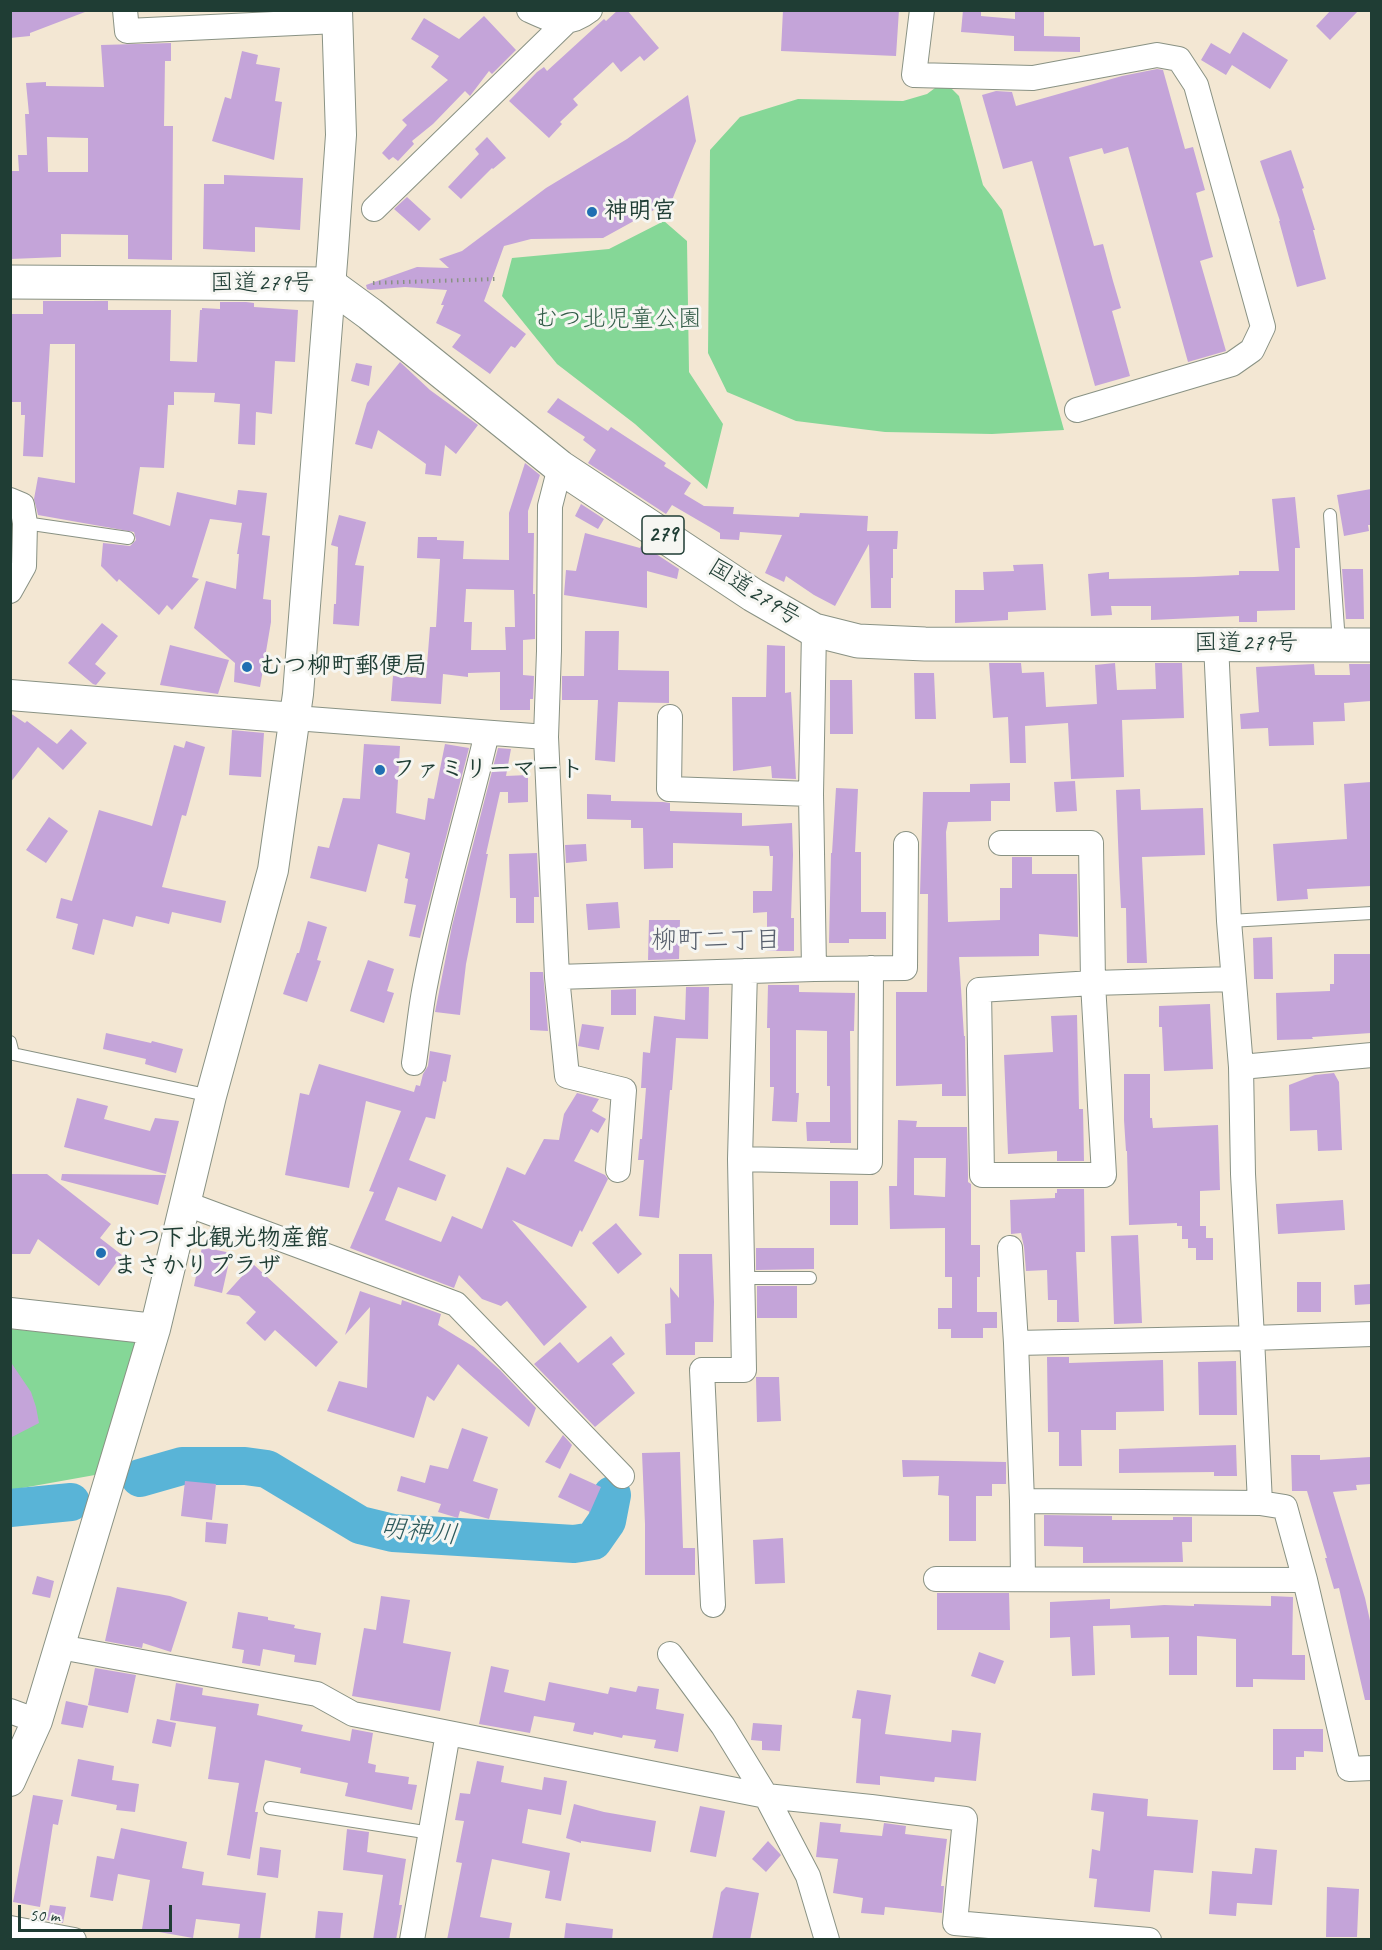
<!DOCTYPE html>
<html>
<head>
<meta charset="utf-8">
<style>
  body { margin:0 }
  #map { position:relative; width:1382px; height:1950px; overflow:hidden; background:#f3e7d3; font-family:Caveat,sans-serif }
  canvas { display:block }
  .frame { position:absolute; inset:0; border:12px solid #1f3d34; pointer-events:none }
  .scale { position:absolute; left:18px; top:1905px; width:154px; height:27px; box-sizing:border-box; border:3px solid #1f3d34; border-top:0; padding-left:8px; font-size:18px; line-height:21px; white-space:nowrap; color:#1f3d34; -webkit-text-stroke:4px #f6f6f2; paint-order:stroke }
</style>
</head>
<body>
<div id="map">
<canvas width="1382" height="1950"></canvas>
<div class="frame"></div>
<div class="scale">50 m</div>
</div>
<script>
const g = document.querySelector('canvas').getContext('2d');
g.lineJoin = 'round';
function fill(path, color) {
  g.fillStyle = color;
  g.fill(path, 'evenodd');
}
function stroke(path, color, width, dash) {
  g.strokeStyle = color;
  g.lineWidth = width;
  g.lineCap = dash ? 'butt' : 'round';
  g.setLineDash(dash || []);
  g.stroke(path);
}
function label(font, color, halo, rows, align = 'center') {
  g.font = font + ' Caveat,"Klee One",sans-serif';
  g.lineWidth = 6;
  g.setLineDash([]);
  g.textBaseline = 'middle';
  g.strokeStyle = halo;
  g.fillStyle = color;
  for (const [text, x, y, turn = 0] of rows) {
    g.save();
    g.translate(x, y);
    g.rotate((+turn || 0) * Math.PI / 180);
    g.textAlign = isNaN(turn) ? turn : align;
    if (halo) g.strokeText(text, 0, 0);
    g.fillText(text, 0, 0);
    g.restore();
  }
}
fill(new Path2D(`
  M946,83L959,96L983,185L1002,210L1064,430L992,434L885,432L796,421L727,392L708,353L710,150L740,117L798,99L903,101L927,94L939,85Z
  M664,221L687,241L689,372L723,424L707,489L635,424L557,364L502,296L512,258L609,249Z
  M11,1329L135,1341L106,1473L11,1490Z`), '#85d797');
stroke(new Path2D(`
  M140,1478L182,1466H245L267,1469L360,1525L393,1533L574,1544L593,1541L607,1521L612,1495
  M10,1508L71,1502`), '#59b4d7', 38);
fill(new Path2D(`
  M10,10H85V12L30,33V36L10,38Z
  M618,10H627L659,48L644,61L640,56L621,72L613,62L573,99L578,105L560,122L562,124L549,138L509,101L537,72L544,67L547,71L604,19L606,21Z
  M783,10H899L896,56L781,51Z
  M963,10H981V16L1015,19V10H1044V36L1080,37V52L1014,51V36L961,32Z
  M1331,10H1359L1330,40L1316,26Z
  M484,16L516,50L492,74L489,71L470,96L465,91L433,124L412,141L414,144L398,161L393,157L389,160L382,153L407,125L402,120L448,80L431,67L439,56L411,39L424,18L459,39Z
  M1243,32L1288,60L1270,89L1232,65L1226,75L1201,60L1211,43L1230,54Z
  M171,43V61H165L164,126H173L172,260L128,259V235L61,234V257L10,259V171H19L18,155H27L25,114H29L26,83L46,82V86L104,87L101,45ZM47,137L88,138V172H48Z
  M242,51L258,55L256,64L280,68L275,101L282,102L274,160L212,141L225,97L231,99Z
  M1157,69L1163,70L1185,149L1193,147L1205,190L1196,193L1213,257L1200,261L1226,351L1188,362L1128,147L1104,154L1102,148L1069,157L1094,246L1103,244L1113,281L1121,308L1112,311L1130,376L1095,386L1032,161L1003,169L982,95L996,91L1012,92L1016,106L1122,76Z
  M688,95L696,141L672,200L603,238L531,239L504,246L484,301L526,334L515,348L511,346L490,374L452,347L461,335L436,323L444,305H441L447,290L405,287L370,290L367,289L366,285L417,267L449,268L439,259L462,251L546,188L627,139Z
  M487,137L506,158L493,169L492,168L461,199L448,187L479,154L475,149Z
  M1291,150L1304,188L1302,189L1315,230H1313L1326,279L1297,287L1279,221H1280L1260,161Z
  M224,175L303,178L300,230L255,227V252L203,249L204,184H224Z
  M407,197L431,219L419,231L394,209Z
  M43,301H108V310H171L170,361L197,362L200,310H202V308L220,309V302H246L254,303V307L298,310L295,362L275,361L272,414L256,412L255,445L238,444L240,404L214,402L215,393L174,392V405H168L164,468L140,467L133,514L170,526L177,492L236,505L238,490L267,493L262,535L270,536L263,599L271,600V622L260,687L234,682L235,663L194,628L206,581L236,589L239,554H237L242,523L210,519L192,577L199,579L172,610L167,605L159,615L119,579L117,582L101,566L103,543L130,546L136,540L134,532L38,515L34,499L38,477L75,483V344H50L43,457L23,456L25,415H21V402H10V314H43Z
  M400,362L430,390L478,425L456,454L445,445L441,476L425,474L426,464L378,430L372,449L355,444L367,403Z
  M356,363L372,366L369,386L351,381Z
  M558,398L608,431L611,427L666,463L664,466L691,483L684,494L704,506L734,507L733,514L799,517L800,513L868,516L867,531H898L897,549H893V578H891V608H871L869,544L835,606L814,595L786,576L784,582L765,573L782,535L740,532L739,540L720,539V533L672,505L666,514L588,463L596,450L583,440L585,437L547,412Z
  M525,463L540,475L528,511V533H534L533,594H535V639L523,640V675L534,676L533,699H530V710H500V672L468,673V677L443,674L441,704L391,701L393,676L426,678L430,627H436L440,559L417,558L418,537H437V540L464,541L463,559L509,560V513ZM466,589L514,590L515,627H505L506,650H471L472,622H464Z
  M1371,489V525H1368L1369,531L1344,536L1337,495Z
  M1295,497L1300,548H1295V610L1257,611V622H1239V616L1151,620V606H1111L1112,615L1091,616L1088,574L1109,572V579L1194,577L1239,575V571H1279L1272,499Z
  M581,504L604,519L598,529L575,516Z
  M339,515L366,522L355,565L364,566L359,626L333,624L334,604H336L338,547L331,545Z
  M585,533L640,548L641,546L647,548L679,569L677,579L647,571V608L564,595L566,570L576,571Z
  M1043,564L1046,610L1008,612V620L955,623V590H984L983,572L1014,571L1013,565Z
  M1342,569H1363L1364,619H1346Z
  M102,623L118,636L95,664L106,673L96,685L93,684L68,663Z
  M585,631H619L618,670L669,671V703L618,702L615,762L595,760L598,700H562V676H584Z
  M170,645L229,660L218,694L160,685Z
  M767,645L785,646V693L791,692L796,779L772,778L771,766L733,771L732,697H766Z
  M989,663H1021L1022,673L1044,672L1046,707L1097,704L1095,665L1115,663L1117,690L1156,689L1155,663H1182L1184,718L1122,720L1124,777L1071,779L1068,723L1025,726L1026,763H1010L1008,717L993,718Z
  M1314,664L1315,675H1350L1349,664H1371V701L1344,703L1345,721L1313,722L1314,745L1269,746L1268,728L1241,729L1240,714L1259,712L1256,667Z
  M914,673H934L936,719H915Z
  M830,680H852L853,734H830Z
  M10,713L25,723L27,721L57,744L71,729L87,743L63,770L38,747L10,783Z
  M232,730L264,733L261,777L229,775Z
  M186,741L205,747L186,816L182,815L162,887L226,901L221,923L172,912L169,924L136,916L133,927L103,919L94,955L72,949L78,924L56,918L61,898L72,901L99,810L152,826L174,745L184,748Z
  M364,744L400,746L396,813L425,820L428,798L434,799L445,744L469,748L420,938L409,936L416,905L404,903L408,879L405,878L410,853L378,844L366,892L310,878L318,846L329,848L343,798L360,799Z
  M498,748L511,749L506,776L528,775V802L508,803V792H500L486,854H488L466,964L460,1015L435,1012L452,926Z
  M1075,781L1077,811L1056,812L1054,782Z
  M1371,782V886L1307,889L1308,899L1277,901L1273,844L1347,839L1344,784Z
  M1010,783V801H991V821L948,822L946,832L948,922L1000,920V888H1012V857H1032V874H1077L1078,937L1039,934V956L959,957L964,1036H965L966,1096H942V1084L896,1086V992H927L928,894H920L923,792H970V784Z
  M836,788L858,789L855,852H861V912H886V939H849V943H829L831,853H832Z
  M1140,789L1141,810L1203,808L1205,855L1142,857L1147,963H1127L1126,908H1121L1119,867L1116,790Z
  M587,794L611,795V801L663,802L670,803V811L742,813V826L792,823L793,855L791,918H794V951H767V912L753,913V891H772L773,856H770L769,846L673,843V868L644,869L643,828H631V820L587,819Z
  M49,817L68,831L46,863L26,850Z
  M586,844L587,861L566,863L565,845Z
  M537,853L539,897H534V923H516V898H510L509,854Z
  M618,902L620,928L588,930L586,904Z
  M649,920H680L679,959L648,960Z
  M308,921L327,927L317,960L321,961L307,1002L283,994L297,953H299Z
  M1272,937L1273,979H1254L1253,938Z
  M1334,954H1371V1033L1312,1037L1313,1039L1277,1040L1276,993L1330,991V984H1334Z
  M368,960L394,969L387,991L394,993L384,1023L350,1011Z
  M530,972H543L548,1031L530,1030Z
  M768,985H799V992L855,993L854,1031H850L851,1143H830V1141H807L806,1122H830V1086H827V1031L796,1030V1093H799L797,1122L772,1121L774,1087H770V1028H767Z
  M686,987H709L708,1039L676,1038L672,1090H670L659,1218L639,1216L644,1160H638L640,1139H642L646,1088H641L643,1052L650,1053L654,1016L685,1020Z
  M636,989V1015H611V990Z
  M1210,1004L1213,1069L1164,1071L1162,1027H1159V1006Z
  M1077,1015L1079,1109H1083L1084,1161H1057V1151L1008,1154L1004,1055L1053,1052L1051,1016Z
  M582,1024L604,1027L599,1050L578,1046Z
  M106,1033L151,1043L152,1041L183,1049L176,1073L145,1064L146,1059L103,1049Z
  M430,1051L451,1055L446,1082L443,1081L435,1119L426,1117L409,1160L446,1175L436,1201L398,1187L385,1220L441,1242L452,1216L482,1229L507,1167L525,1175L544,1139L559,1140L564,1114L577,1093L599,1099L592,1111L606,1119L598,1133L591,1129L574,1161L605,1175L608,1179L582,1232L580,1230L572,1247L512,1220L587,1307L544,1346L507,1301L501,1306L482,1299L459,1275L454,1288L350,1248L374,1192L369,1191L401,1111L366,1101L349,1188L285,1175L300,1093L309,1095L319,1064L414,1092L416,1085L420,1086L423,1074L428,1066Z
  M1334,1073L1339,1082L1342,1150L1318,1151L1317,1130L1290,1131L1289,1085L1315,1075Z
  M1124,1074H1150V1118H1152L1153,1128L1218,1125L1220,1190L1200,1191V1226H1206V1238H1213V1260H1196V1248H1188V1239H1182V1226H1177V1223L1129,1225L1127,1151H1126L1124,1120Z
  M77,1098L108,1106L104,1119L150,1131L155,1118L179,1121L166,1174L64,1147Z
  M898,1120L917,1121L916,1127H967L968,1175V1182L971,1184V1245H980V1277H977V1312H997V1328H983V1338H951V1329H938V1308H952V1277H945V1228L890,1229L889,1186H897ZM914,1158H946L945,1197L914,1195Z
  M12,1174H47L111,1224L100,1238L122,1255L99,1286L38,1239L30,1254H11Z
  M62,1174L166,1175L158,1205L61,1180Z
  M830,1181H858V1225H830Z
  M1057,1189H1084L1085,1252H1076L1079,1322H1057V1300H1048L1047,1270L1026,1271L1024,1247L1021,1233L1011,1234L1010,1200L1055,1198V1193H1057Z
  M1343,1200L1345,1230L1278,1234L1276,1204Z
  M616,1223L642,1254L618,1274L592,1243Z
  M1138,1235L1142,1323L1114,1324L1111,1236Z
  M202,1247L231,1253L222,1293L194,1286Z
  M756,1248H814V1269L756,1270Z
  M679,1254H712L714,1302L713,1342H695V1355H666L665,1324L671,1323L670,1287L679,1298Z
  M253,1264L338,1342L316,1367L275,1330L265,1341L246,1323L256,1312L239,1296L226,1294Z
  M1297,1282H1321V1312H1297Z
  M1371,1284V1304L1355,1305L1354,1285Z
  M757,1286H797V1318H757Z
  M360,1291L401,1305L402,1300L441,1314L438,1325L474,1347L500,1370L536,1408L529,1427L458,1364L434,1401L427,1396L414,1438L327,1411L339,1381L367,1388L370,1307L345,1335Z
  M611,1336L625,1354L612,1364L635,1393L595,1427L534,1364L560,1342L578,1363Z
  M1047,1357H1069V1363L1163,1360L1164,1411L1116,1412V1430H1081L1082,1466H1059V1432H1048Z
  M10,1361L31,1392L36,1407L39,1423L10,1438Z
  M1236,1361L1237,1415H1199L1198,1362Z
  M756,1377H779L781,1421L757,1422Z
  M462,1428L488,1437L473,1481L498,1489L489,1519L460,1511L458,1518L438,1512L441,1504L397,1491L401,1476L425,1483L430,1465L448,1469Z
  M563,1435L572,1445L560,1469L545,1462Z
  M1236,1445L1237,1476H1214V1472L1119,1473V1449Z
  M680,1452L683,1548H695V1575H645V1524L642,1453Z
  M1291,1455H1320V1460L1371,1457V1484L1356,1485L1357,1490L1333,1492L1365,1598L1371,1625V1700H1365L1339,1588L1334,1589L1325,1558H1327L1307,1491H1292Z
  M902,1460L1006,1462V1484H992V1496H976V1541H949V1496L938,1495L939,1476L903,1477Z
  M570,1473L601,1487L590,1512L558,1497Z
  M185,1481L216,1484L212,1520L181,1516Z
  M1044,1515L1112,1516V1520H1173V1517H1192V1542H1182L1183,1562L1083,1563V1547L1044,1546Z
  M206,1522L228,1524L226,1544L205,1542Z
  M783,1538L785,1583L755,1584L753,1540Z
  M37,1576L54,1581L50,1598L32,1594Z
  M117,1587L170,1596L187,1602L171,1652L143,1643L142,1648L105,1641Z
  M937,1593H1009L1010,1630H937Z
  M381,1596L410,1600L403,1643L451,1652L440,1711L352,1696L364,1628L376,1630Z
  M1271,1596L1293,1597L1292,1655H1305V1680L1253,1679V1687H1236V1639L1197,1636V1675H1169V1637L1131,1638L1130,1625L1093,1626L1095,1675L1072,1676L1070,1637L1050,1638V1602L1110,1599V1609L1164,1605L1194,1606V1604L1271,1606Z
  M238,1612L268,1617V1620L295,1625L294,1628L321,1633L316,1665L294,1662L295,1655L263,1649L260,1666L242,1663L244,1650L232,1648Z
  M979,1652L1004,1661L995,1684L971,1676Z
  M491,1666L509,1670L504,1692L545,1701L549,1682L608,1694L610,1687L636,1692L638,1686L659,1689L656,1709L684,1714L678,1752L654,1748L656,1740L623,1735L622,1738L594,1732L593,1735L573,1731L575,1723L534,1716L530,1733L479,1724Z
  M95,1668L136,1675L128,1713L88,1705Z
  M176,1683L203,1688L202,1695L259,1704L257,1715L303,1725L301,1731L350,1741L352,1729L373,1733L368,1763L376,1765L375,1772L409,1777L408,1784L417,1785L412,1810L345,1796L348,1783L300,1773L301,1768L265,1760L255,1812H258L250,1859L227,1855L239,1783L208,1779L216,1727L170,1720Z
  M857,1690L891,1695L885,1734L951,1742L952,1730L981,1733L976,1781L935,1777L934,1782L880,1776V1785L856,1783L861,1719L852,1718Z
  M66,1701L88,1706L83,1728L61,1724Z
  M157,1719L176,1723L171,1747L152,1743Z
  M753,1723L782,1725L780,1751L762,1750V1741L751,1740Z
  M1273,1729H1323V1752L1304,1751V1757H1296V1770H1273Z
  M78,1759L114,1766L112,1780L139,1784L135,1812L116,1810L117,1805L71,1796Z
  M477,1761L504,1766L501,1782L542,1790L544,1777L567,1781L561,1815L528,1809L522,1843L570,1853L561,1901L545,1898L550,1871L492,1859L480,1917L512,1923L509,1940H447L462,1863L456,1862L464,1821L455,1820L460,1793L470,1794Z
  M1093,1793L1148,1799L1147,1816L1198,1820L1193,1873L1154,1870L1150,1912L1094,1907L1097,1879L1089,1878L1092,1849L1100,1851L1104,1812L1091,1810Z
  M33,1795L63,1800L58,1825L53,1824L40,1907L13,1902Z
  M574,1804L604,1812L656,1821L651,1852L581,1841V1843L566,1838Z
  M700,1806L725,1811L716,1857L690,1852Z
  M820,1822L841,1824L840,1832L882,1836L884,1823L906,1826L905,1834L947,1839L941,1886H944L942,1913L885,1907L884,1915L861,1913L863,1898L833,1893L838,1859L816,1857Z
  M121,1828L187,1842L182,1868L204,1872L202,1885L266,1893L260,1940H238L240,1924L196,1919L193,1938L142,1929L150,1880L118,1874L113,1901L90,1897L97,1856L114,1859Z
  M347,1829L369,1832L367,1852L406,1859L399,1905H402L396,1940H373L383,1875L343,1870Z
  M768,1841L781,1855L766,1872L752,1859Z
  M260,1847L281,1850L278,1878L257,1875Z
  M1255,1848L1277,1850L1272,1905L1237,1903L1236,1916L1209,1914L1212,1871L1252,1874Z
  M726,1887L759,1893L750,1940H712L721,1892Z
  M1327,1887L1359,1889L1357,1937H1326Z
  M50,1905L66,1907L63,1923L47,1920Z
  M318,1911L343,1913L340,1940H315Z
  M566,1923L613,1929L612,1940H564Z`), '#c4a4d9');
const service = new Path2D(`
  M1330,515L1339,643
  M25,523L128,538
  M1229,921L1372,913
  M10,1042L13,1054L211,1096
  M743,1278H810
  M270,1808L431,1833`);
const minor = new Path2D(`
  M125,10L127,31L337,21
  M529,10C553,21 567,28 590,10
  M922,10L914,75L1033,78L1157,55L1179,59L1196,85L1263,327L1252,350L1232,364L1077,410
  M374,209L566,22
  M560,467L550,506L549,651L546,737L557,977L567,1076L624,1090L618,1170
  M10,500L22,505L25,523L24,566L10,591
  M814,630L811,794L814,969L905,968L906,844
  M1216,644L1229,921L1241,1067L1243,1174L1252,1338L1372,1334
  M670,717L669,789L811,794
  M295,718L546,737
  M1001,843H1091L1093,983L1104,1175H982L979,990L1093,983L1233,979
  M557,977L814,969
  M414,1063C418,1037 420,1011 425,986C441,901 467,818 487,733
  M1241,1067L1372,1055
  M740,1159L870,1162L871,968
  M184,1203L456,1304L622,1476
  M1010,1248L1016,1343L1022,1501L1260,1503L1285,1507L1305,1580L1349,1769L1372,1768
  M1016,1343L1252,1338L1260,1503
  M1022,1501L1023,1579
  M936,1579L1305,1580
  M713,1605L702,1370H744L740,1159L745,971
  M60,1647L317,1694L353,1714L766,1796L871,1807L965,1819L955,1923L1149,1940
  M670,1654L723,1726L766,1796L808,1876L827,1940
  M10,1711L37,1721
  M10,1928L74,1940
  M412,1940L448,1733`);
const tertiary = new Path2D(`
  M10,695L295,718
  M10,1313L155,1329
  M10,1781L37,1721L155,1329L211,1096L273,870L298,694L333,249L341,135L337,10`);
const trunk = new Path2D(`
  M10,282L329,284L370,314L560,467L753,595L814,630L858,641L925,644L1372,645`);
stroke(service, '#899284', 14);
stroke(minor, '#899284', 26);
stroke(tertiary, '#899284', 32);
stroke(trunk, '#899284', 35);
stroke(new Path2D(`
  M373,283L496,279`), '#899284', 4, [1.5, 4.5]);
stroke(service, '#fff', 12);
stroke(minor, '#fff', 24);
stroke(tertiary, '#fff', 30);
stroke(trunk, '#fff', 33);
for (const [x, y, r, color] of [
  [592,212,6,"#1f6fb2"],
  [247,667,6,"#1f6fb2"],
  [380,770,6,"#1f6fb2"],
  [101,1253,6,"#1f6fb2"]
]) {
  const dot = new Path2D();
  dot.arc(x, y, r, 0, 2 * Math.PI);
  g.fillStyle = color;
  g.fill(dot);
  stroke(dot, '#f6f6f2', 2);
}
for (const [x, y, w] of [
  [663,535,42]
]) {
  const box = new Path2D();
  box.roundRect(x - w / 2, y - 19, w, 38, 4.5);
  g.fillStyle = '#f6f6f2';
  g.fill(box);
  stroke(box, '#1f3d34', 1.5);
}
label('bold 22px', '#1f3d34', null, [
  ["279",663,535]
]);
label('bold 24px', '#1f3d34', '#f6f6f2', [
  ["神明宮",604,212],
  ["むつ柳町郵便局",259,667],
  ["ファミリーマート",392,770],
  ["むつ下北観光物産館",113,1239],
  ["まさかりプラザ",113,1267]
], 'left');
label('24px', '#1f3d34', '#f6f6f2', [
  ["国道279号",262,284],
  ["国道279号",754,593,32],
  ["国道279号",1246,644]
]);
label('24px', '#335c48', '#f6f6f2', [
  ["むつ北児童公園",618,320]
]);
label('26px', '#59616e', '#f6f6f2', [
  ["柳町二丁目",716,941]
]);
label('italic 26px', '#2e5b5d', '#f6f6f2', [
  ["明神川",419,1532,6]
]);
</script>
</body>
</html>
